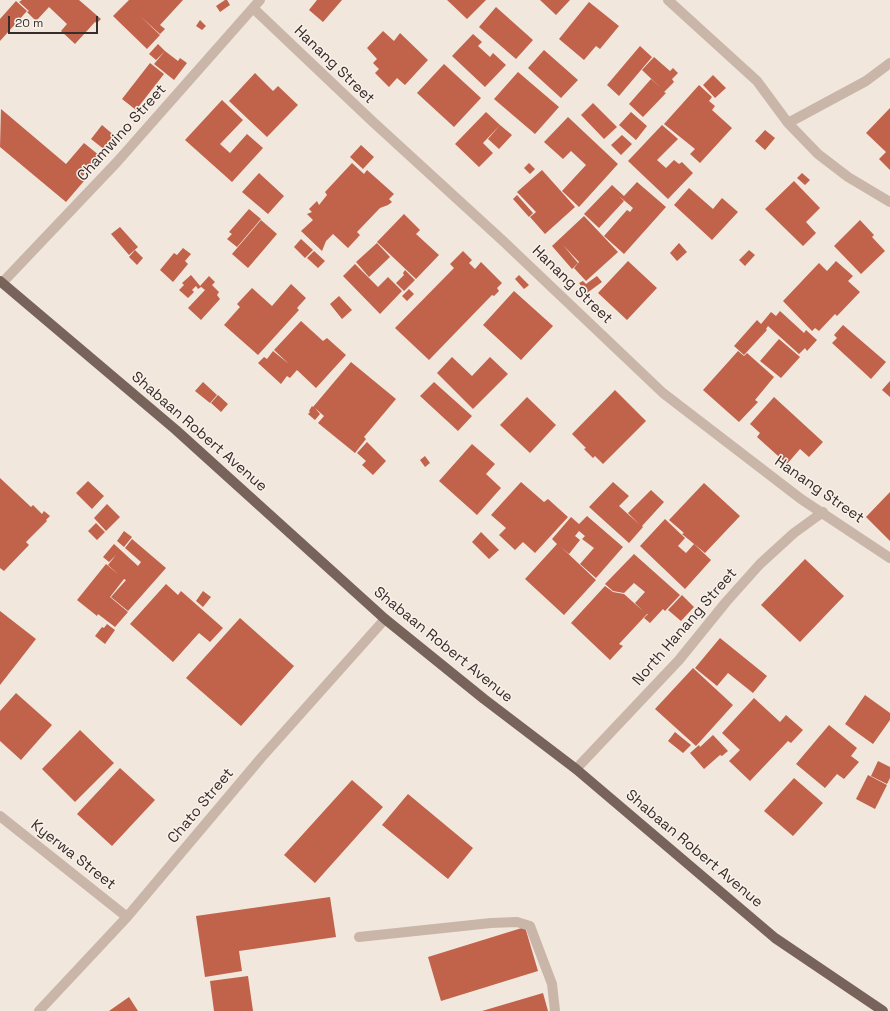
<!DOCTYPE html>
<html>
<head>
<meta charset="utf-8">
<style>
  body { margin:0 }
  #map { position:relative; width:890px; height:1011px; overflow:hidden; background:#f1e7dd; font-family:"Space Grotesk",sans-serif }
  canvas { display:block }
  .scale { position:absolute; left:8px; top:16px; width:90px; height:18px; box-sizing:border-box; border:2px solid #362c29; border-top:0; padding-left:5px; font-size:12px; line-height:14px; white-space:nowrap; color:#362c29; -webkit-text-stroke:3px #f9f1e9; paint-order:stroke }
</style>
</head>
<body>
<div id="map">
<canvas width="890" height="1011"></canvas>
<div class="scale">20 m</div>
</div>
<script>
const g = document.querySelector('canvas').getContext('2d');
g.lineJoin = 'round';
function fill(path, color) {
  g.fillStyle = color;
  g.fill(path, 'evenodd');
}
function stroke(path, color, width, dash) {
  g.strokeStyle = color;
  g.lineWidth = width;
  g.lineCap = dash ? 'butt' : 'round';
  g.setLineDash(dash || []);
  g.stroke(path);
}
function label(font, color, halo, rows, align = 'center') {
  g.font = font + ' "Space Grotesk",sans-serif';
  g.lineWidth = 3;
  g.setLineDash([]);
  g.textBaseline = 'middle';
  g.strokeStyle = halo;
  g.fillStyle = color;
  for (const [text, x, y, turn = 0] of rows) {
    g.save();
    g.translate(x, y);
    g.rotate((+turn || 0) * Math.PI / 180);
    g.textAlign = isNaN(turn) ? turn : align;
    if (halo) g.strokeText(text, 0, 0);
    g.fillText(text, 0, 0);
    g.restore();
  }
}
fill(new Path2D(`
  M22,0H79L101,19L97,23L95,22L75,44L61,31L67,24L49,7L36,21L27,12L29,11L19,2Z
  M129,0H183L160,25L165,29L160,34L140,16L160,35L147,49L113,16Z
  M225,0H227L230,5L220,12L216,6Z
  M317,0H342L323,22L309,10Z
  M447,0H486L467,19Z
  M540,0H570L556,15Z
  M16,1L27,11L0,41V19Z
  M589,2L619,26L600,49L596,46L584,60L559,39Z
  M496,7L533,40L516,59L479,27Z
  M200,20L206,26L202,30L196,26Z
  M383,31L394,41L400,33L428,60L405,85L397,78L389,87L375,73L379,69L373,63L377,59L367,48Z
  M473,34L482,42L478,46L490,57L493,53L506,65L485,87L452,56Z
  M158,44L165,51L156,60L149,54Z
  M640,46L652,57L619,96L607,85Z
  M544,50L578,80L561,98L528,68Z
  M165,51L178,61L180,58L187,63L174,80L154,64Z
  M654,57L670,71L673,68L678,73L672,79L674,82L664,92L666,93L643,117L629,104L651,79L661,88L642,70Z
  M150,63L164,74L136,110L122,99Z
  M444,64L481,98L454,127L417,93Z
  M518,72L559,107L535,134L494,99Z
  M255,73L273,91L278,86L298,105L267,137L229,101Z
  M713,75L726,88L715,98L703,85Z
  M699,85L712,97L709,101L715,106L712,110L732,128L700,163L690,154L695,149L664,124Z
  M222,100L243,120L220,144L230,153L247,134L263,148L232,182L185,140Z
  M593,103L617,127L604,139L581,115Z
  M890,108V170L879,159L886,152L866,133Z
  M1,109L66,164L84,143L100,156L81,178L84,181L66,202L0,147Z
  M486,112L500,125L483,143L493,153L479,167L455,144Z
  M631,112L647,126L636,140L619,125Z
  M568,117L618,164L579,207L562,191L586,165L571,151L563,159L544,142Z
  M102,125L116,137L105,150L91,139Z
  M500,125L512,135L499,149L488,139Z
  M662,125L678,139L657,160L666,168L674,160L679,164L682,162L693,173L668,199L628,161Z
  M765,130L775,138L765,150L755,141Z
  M622,135L632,144L621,155L611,145Z
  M361,145L374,157L363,169L350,157Z
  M352,163L364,174L367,170L394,194L389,199L392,202L388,205L380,208L357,232L360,235L348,248L333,234L326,241L322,251L301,231L313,220L307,214L312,212L309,209L317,201L319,205L327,195L325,192Z
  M529,163L535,169L530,174L524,168Z
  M542,170L575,207L545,234L530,217L536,212L517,192Z
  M259,173L284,196L268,214L242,192Z
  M802,173L810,180L805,185L797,178Z
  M794,181L820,208L806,222L816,233L803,246L765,209Z
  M637,182L666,207L624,254L604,236L627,210L630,212L633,208L619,196L624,201L599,228L584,214L612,185L624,196Z
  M689,188L713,209L722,198L738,212L712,240L674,205Z
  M517,195L533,213L529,217L513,199Z
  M249,209L261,219L237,247L227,239L232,234L229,232Z
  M404,214L420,230L416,234L439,255L416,279L377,242Z
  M584,216L618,252L586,281L574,268L579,262L563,245L578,263L572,269L552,246Z
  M261,220L277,234L248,268L232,254Z
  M860,220L874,235L872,237L885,251L861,274L834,246Z
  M120,227L138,247L129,255L111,234Z
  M301,239L313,250L305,258L294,247Z
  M377,243L390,257L369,277L356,262Z
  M679,243L687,252L677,261L670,253Z
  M183,248L191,254L185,261L188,264L173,282L160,270L174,253L177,255Z
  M135,250L143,258L137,265L129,257Z
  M749,250L755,255L745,266L739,260Z
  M314,251L325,261L318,268L307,258Z
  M463,251L472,260L469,263L475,269L481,262L502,283L497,288L499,291L494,296L492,295L429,360L395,328L454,268L450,264Z
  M628,261L657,288L627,320L598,293Z
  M836,261L853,276L848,281L860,292L837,316L835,314L819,331L815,328L812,331L783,301L819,263L827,271Z
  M355,264L378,287L388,277L402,291L380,314L343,276Z
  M405,270L415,280L404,291L396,283L404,275L403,273Z
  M191,275L201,287L198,289L196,286L192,290L194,292L188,298L179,290L184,285L182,283Z
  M519,275L529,285L524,289L515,279Z
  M209,276L215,282L212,285L219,292L217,295L220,299L201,320L188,308L205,290L200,286Z
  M597,276L602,282L587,293L579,283L583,281L586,284Z
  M291,284L306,298L297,308L299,310L258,355L224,325L240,307L237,304L252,288L272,306Z
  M409,289L414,294L407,301L402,296Z
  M514,291L553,326L521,360L483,325Z
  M339,296L352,310L342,319L330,304Z
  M780,311L804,333L806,330L817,340L807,351L805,348L799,354L768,326L766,329L767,330L744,355L734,346L757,320L761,324L771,312L776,316Z
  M301,321L323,341L327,338L346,355L316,388L297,370L290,378L287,376L281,384L258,363L264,357L267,359L273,351L289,364L274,350Z
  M843,325L886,362L871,379L832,343L837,338L834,335Z
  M779,339L800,357L781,378L760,361Z
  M738,351L744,356L747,353L774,377L755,400L758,402L739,422L703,390Z
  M452,357L472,376L490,357L508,374L473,409L437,373Z
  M351,362L396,399L364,437L366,439L355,453L318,423L324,416L315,408L320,414L315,420L308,414L310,412L309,411L312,406L313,407Z
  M890,381V397L882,390Z
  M203,382L217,395L210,403L195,391Z
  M434,382L472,416L458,431L420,396Z
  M615,390L646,421L603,464L595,456L593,458L584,449L586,448L572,434Z
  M218,395L228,404L221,412L211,403Z
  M527,397L556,425L530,453L500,425Z
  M774,397L823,442L809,457L800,449L787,464L757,437L760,433L750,424Z
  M367,442L386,461L373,475L362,465L366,461L357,453Z
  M472,444L495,464L486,474L501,488L477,515L439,481Z
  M425,456L430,463L425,467L420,460Z
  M0,478L31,507L33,505L42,514L44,511L50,516L46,520L47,521L26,542L29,545L4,571L0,568Z
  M88,481L104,496L92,509L76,493Z
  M521,482L544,502L548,499L568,517L535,553L523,542L515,550L499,535L506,528L491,515Z
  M613,482L629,496L619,506L640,525L628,513L651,490L664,502L642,526L643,527L629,543L589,507Z
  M704,483L740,516L705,553L682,534L684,533L669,520Z
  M890,492V541L866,517Z
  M107,504L120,517L106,531L94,518Z
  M587,516L623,547L596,578L580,564L594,548L582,539L585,536L579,531L575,536L580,540L569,554L560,546L596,580L564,615L525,579L557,544L552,539L571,517L579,524L575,528Z
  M665,519L685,538L678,546L686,553L694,544L711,560L685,589L640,546Z
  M96,523L105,532L97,540L88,531Z
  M124,531L132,537L124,547L117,541Z
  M481,532L499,550L489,559L472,542Z
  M132,539L166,568L128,611L111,597L126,580L124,579L110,597L128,612L115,627L98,614L97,616L77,600L106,564L119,575L108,565L116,555L109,562L103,557L114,544L138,566L141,562L125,548Z
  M634,554L680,595L665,611L663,609L650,623L644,618L648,614H647L619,644L623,646L610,660L571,623L605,586L613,592L624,594L643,611L635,603L645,592L634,583L624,593L613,591L605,584Z
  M805,559L844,596L800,642L761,605Z
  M166,584L178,595L181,591L223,628L210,642L199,633L173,662L130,624Z
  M203,591L211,597L203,607L196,601Z
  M682,595L694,607L681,621L668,610Z
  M0,611L36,639L0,685Z
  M240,618L294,666L241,726L186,678Z
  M107,624L115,630L105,644L95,636L102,627L104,628Z
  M720,638L767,676L753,693L728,673L717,686L695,668Z
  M693,668L733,705L696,746L655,709Z
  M16,693L52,725L21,760L0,741V711Z
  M865,695L890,713V720L873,744L845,724Z
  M754,698L780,722L786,715L803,730L791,743L788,741L750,781L729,761L740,750L722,733Z
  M829,725L857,748L851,756L859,762L844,779L837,774L825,788L796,764Z
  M80,730L114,763L75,802L42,769Z
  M675,732L691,745L683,753L668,741Z
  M713,735L728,751L722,756L720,755L704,769L690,753L699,745L700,747Z
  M878,761L890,767V778L887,784L871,776Z
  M120,768L155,800L112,846L77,814Z
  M868,775L887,785L875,809L856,799Z
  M794,778L823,803L793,836L764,811Z
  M352,780L383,807L315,883L284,855Z
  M408,794L473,848L448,879L382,825Z
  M330,897L336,937L239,951L242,971L205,977L196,916Z
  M525,927L538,971L441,1001L428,957Z
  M248,976L253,1011H214L210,981Z
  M543,993L548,1011H482Z
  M129,997L138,1011H109Z`), '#c1624b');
stroke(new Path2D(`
  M359,937L491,923L517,922L530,926L552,984L555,1011`), '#c9b6a9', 10);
stroke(new Path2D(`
  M668,0L757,81L788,123L866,81L890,63
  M253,8L372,121L502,240L663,393L801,499L890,558
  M788,123L818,154L848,177L890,202
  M2,283L117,162L260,0
  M576,769L679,660L726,602L760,564L794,533L823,512
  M0,816L127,917
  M39,1011L127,917L261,758L385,619`), '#c9b6a9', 10);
stroke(new Path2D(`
  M0,281L176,430L385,619L484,699L576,769L775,938L883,1011`), '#78635a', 10);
label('15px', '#362c29', '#f9f1e9', [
  ["Hanang Street",334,65,44],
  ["Chamwino Street",122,133,-48],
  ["Hanang Street",572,285,44],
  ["Shabaan Robert Avenue",199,432,41],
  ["Hanang Street",819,490,35],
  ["North Hanang Street",685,627,-49],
  ["Shabaan Robert Avenue",443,645,39],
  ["Chato Street",201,806,-50],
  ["Shabaan Robert Avenue",694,849,40],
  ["Kyerwa Street",73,855,38]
]);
</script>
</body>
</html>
